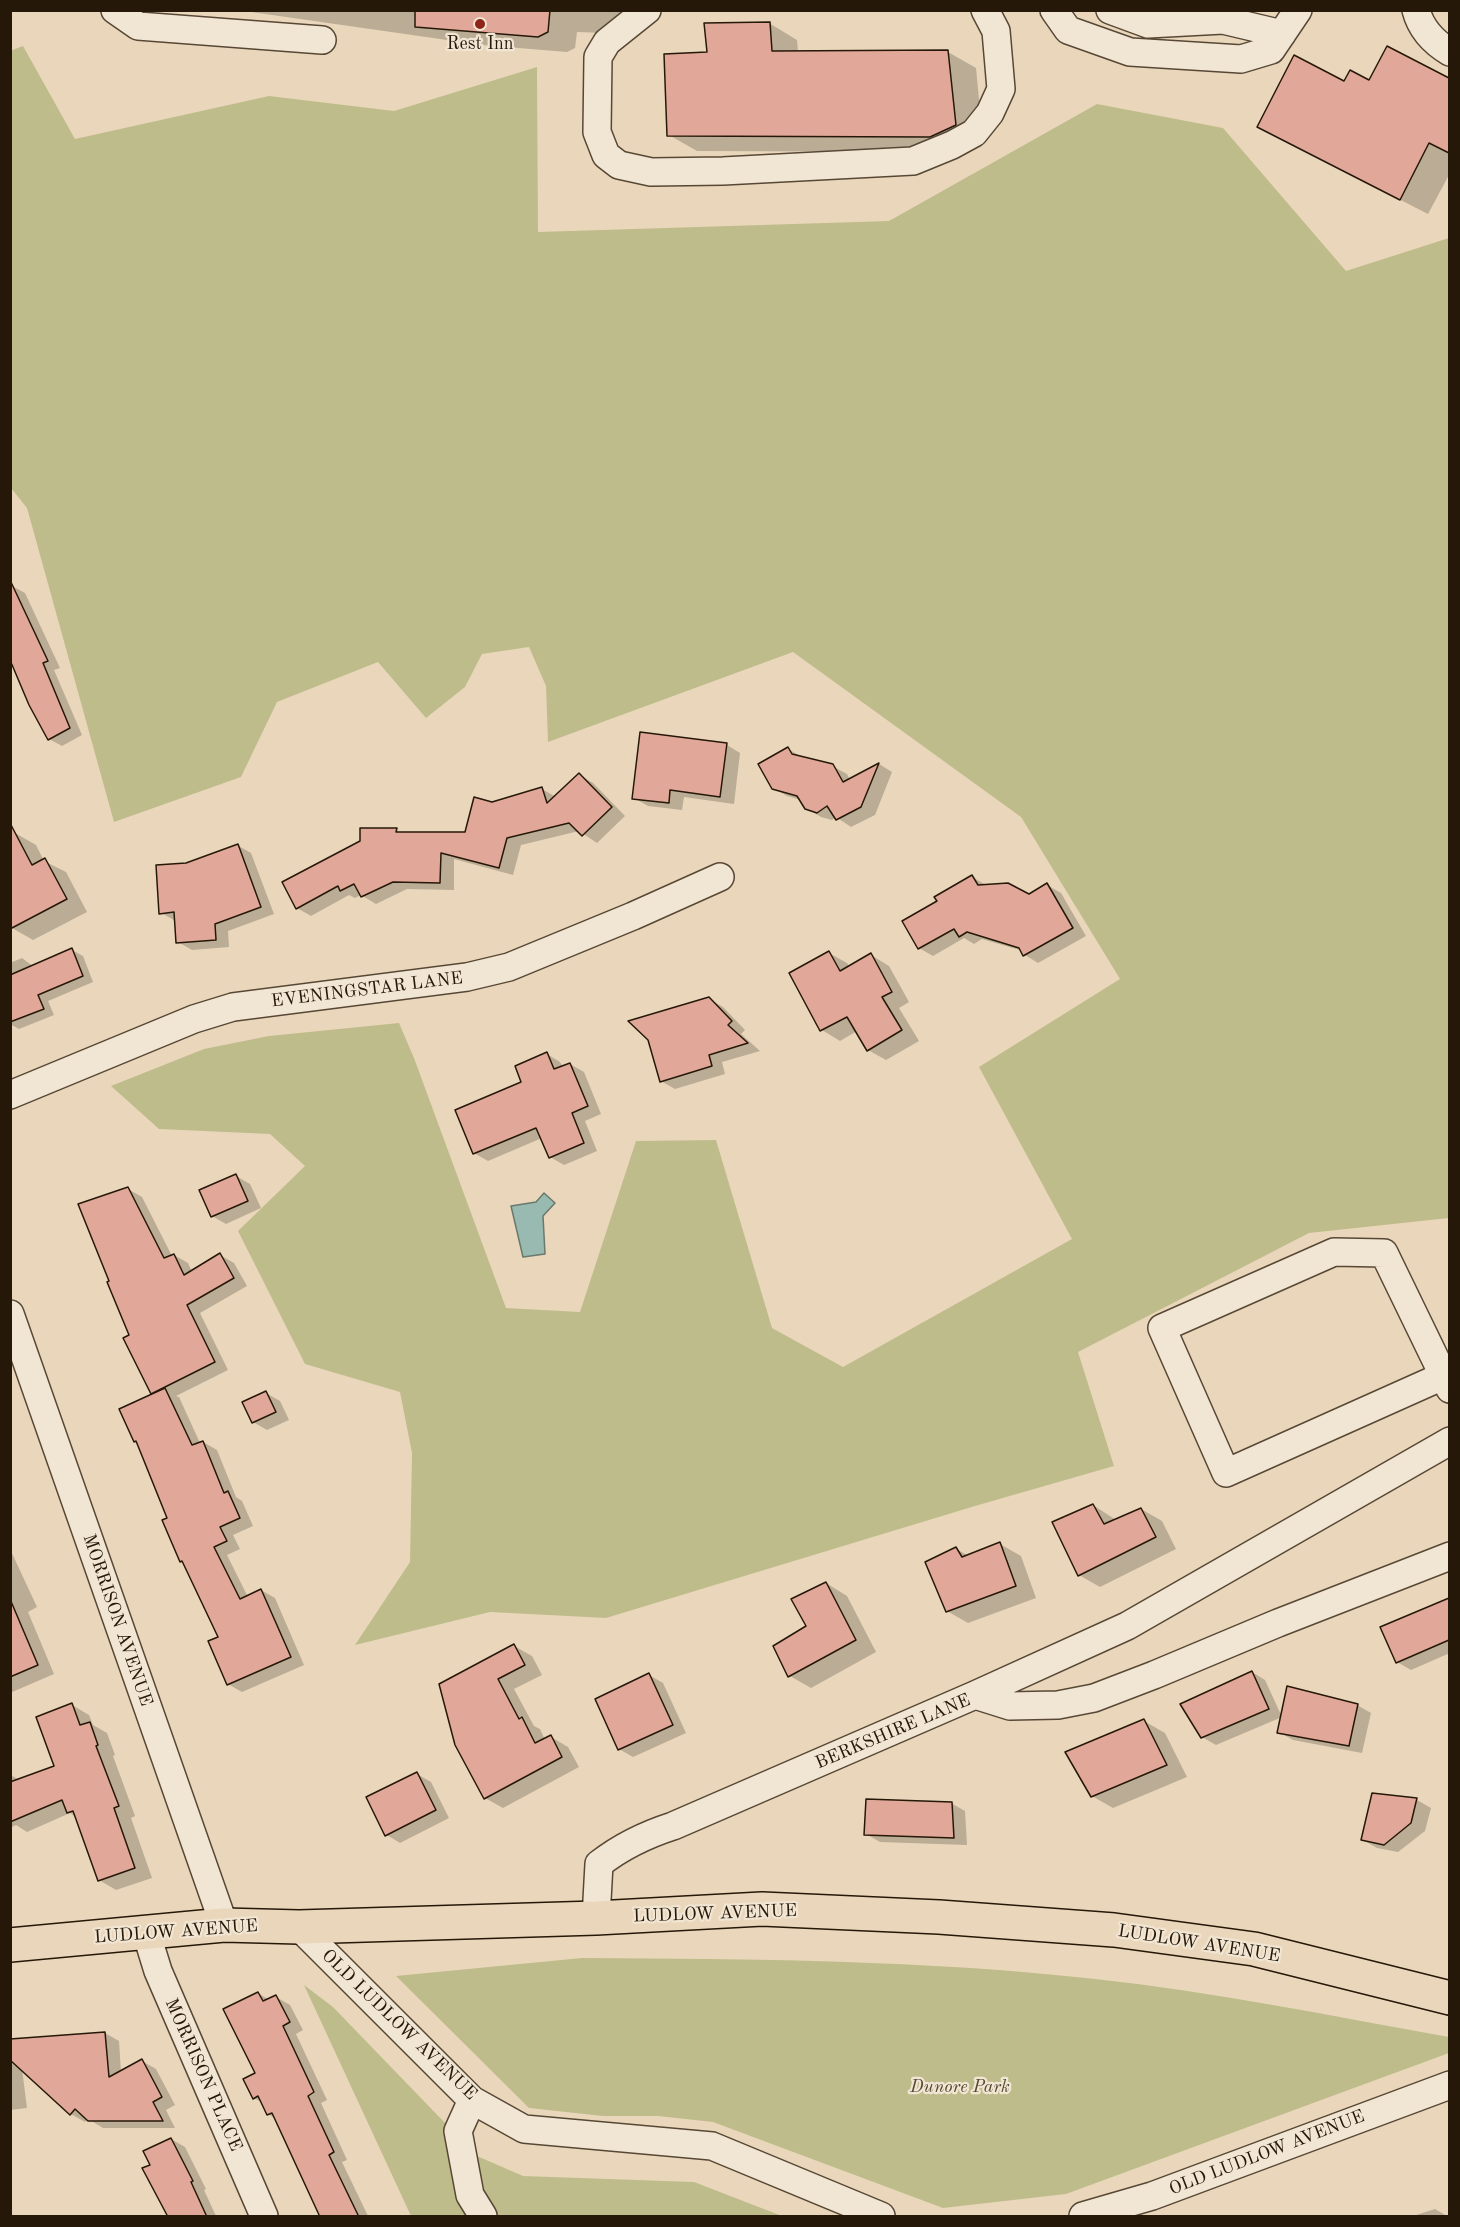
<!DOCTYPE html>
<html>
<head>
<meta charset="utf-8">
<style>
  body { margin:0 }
  #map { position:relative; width:1460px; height:2227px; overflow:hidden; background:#ead7bb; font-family:"Old Standard TT",serif }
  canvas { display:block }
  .frame { position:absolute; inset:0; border:12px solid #261808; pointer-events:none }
</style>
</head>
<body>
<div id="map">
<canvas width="1460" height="2227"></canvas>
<div class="frame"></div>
</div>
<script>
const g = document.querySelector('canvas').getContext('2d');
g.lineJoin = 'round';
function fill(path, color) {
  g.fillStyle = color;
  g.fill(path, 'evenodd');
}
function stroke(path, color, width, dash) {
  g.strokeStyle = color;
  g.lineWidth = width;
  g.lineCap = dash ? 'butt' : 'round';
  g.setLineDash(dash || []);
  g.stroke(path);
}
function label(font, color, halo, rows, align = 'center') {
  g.font = font + ' "Old Standard TT",serif';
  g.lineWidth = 4.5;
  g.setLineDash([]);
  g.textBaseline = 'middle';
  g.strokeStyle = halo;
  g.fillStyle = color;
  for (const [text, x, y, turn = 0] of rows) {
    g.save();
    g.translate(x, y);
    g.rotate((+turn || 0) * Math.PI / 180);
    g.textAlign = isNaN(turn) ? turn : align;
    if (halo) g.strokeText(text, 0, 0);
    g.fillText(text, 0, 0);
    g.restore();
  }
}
fill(new Path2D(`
  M23,46L75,139L269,96L394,111L537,67L538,232L889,221L1097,104L1223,128L1346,271L1449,238V1218L1309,1233L1078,1352L1114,1466L975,1506L606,1618L490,1612L355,1645L410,1562L412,1453L400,1392L305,1364L238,1231L305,1166L270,1134L159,1129L111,1086L204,1049L269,1036L399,1023L414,1058L506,1308L580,1312L636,1141L716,1140L772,1328L843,1367L1072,1239L979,1067L1120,979L1021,817L793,652L548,742L546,686L529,647L482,654L465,687L426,718L378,662L277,702L241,777L114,822L27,508L11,488L10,51Z
  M582,1958C753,1959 925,1960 1095,1979C1214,1992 1332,2016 1449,2037V2053L1066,2194L943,2208L713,2122L658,2116H603L529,2108L396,1976Z
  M304,1985L333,2007L477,2156L523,2176L694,2182L782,2216H411Z`), '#bfbc8b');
const water = new Path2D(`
  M544,1193L555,1203L543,1216L545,1254L523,1257L511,1206L536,1202Z`);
fill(water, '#98bab0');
stroke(water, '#6a796d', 1.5);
fill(new Path2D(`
  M237,10H642L629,25L606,24V33L577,32L575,48L567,52L482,45Z
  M769,23L797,40L798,52H948L976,68L983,141L958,152L697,151L669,135L709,53Z
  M1388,48L1450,80V173L1428,214L1287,142L1345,83L1370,82Z
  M12,586L25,593L60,668L54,670L82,735L62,746L49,739Z
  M727,745L740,753L734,804L684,797L682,810L648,806L634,798Z
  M788,749L802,757L832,766L847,774L850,780L879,764L892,772L875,815L851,827L836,817L832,820L821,817L806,808L801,800L787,796L773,788Z
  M579,775L593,783L625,816L597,843L579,831L521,845L513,875L454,859V890L407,889L376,904L361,895L355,898L349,895L311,916L297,908L396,830L403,834H466L492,804L542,789L556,797Z
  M15,833L36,845L44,861L66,872L87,912L33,940L12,928Z
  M237,845L251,853L274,914L228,931L229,947L192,950L178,942L176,921L161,913L186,865Z
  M972,877L986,885L1029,895L1047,885L1061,893L1086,936L1038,963L1025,955L1023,951L982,939L974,944L964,938L933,956L919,948L939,902Z
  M72,950L83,956L93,982L48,1001L54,1015L19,1029L10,1024V963L22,958L34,967Z
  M829,953L847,963L850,967L871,955L889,966L909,1002L899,1008L919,1041L886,1060L868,1050L857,1031L840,1041L822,1030L791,974Z
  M709,999L723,1007L745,1030L741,1034L760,1051L722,1062L725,1074L675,1089L661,1081Z
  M547,1054L560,1062L563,1067L570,1064L584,1072L601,1114L585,1121L597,1151L564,1165L550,1157L542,1138L488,1161L474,1153L523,1082Z
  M236,1176L250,1184L261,1208L226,1224L212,1216Z
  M128,1189L142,1197L172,1256L174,1255L188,1263L192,1272L220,1255L234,1263L247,1286L200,1313L228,1370L176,1396L179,1397L200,1443L203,1442L217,1450L236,1497L242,1501L253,1526L233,1535L240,1549L227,1555L248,1597L261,1590L275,1598L304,1665L242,1692L228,1684L220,1637L184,1562L181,1561L169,1518L138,1443L135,1441L154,1394L111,1282Z
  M266,1393L280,1401L289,1420L267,1430L253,1422Z
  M1093,1505L1116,1520L1141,1509L1162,1521L1176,1549L1100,1587L1079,1575Z
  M1000,1544L1021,1556L1036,1598L968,1623L947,1611L956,1549L969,1556Z
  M10,1549L37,1607L28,1612L54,1674L10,1693Z
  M826,1583L847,1596L876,1652L811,1688L790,1676L775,1647L808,1626Z
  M1450,1599V1653L1411,1670L1397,1662L1382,1627Z
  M514,1646L532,1656L542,1675L514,1689L534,1726L540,1729L545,1740L551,1737L568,1747L579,1767L503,1808L485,1798L456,1744Z
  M1252,1672L1265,1680L1282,1717L1216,1745L1202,1737Z
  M649,1675L663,1683L686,1733L633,1757L619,1749Z
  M72,1705L89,1715L93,1725L107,1733L115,1755L113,1756L135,1816L131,1818L152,1878L116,1890L99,1880L76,1817L70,1813L27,1832L16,1825L10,1828V1775L18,1779L56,1767Z
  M1357,1705L1371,1713L1362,1753L1293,1740L1279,1732Z
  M1144,1721L1165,1733L1187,1777L1113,1808L1092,1796Z
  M417,1774L431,1782L449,1818L400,1843L387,1835Z
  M1373,1794L1417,1800L1431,1808L1425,1831L1398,1852L1377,1848L1363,1840Z
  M951,1803L965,1811L967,1845L880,1842L866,1834Z
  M258,1993L269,2000L276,1997L290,2005L303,2030L296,2034L327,2100L321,2103L347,2160L342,2162L368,2216H322L276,2119L268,2114L263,2103L254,2098L258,2074Z
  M105,2033L119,2041L121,2072L142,2061L156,2069L175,2105L166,2110L175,2128H103L88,2119L85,2122L71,2114L22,2069L27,2108L10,2110V2051Z
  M171,2139L185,2147L206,2189L204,2190L216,2216H169L152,2165Z
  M1435,2209L1447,2216H1413Z`), '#0003');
const building = new Path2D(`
  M415,10H550L548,32L538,37L415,27Z
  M770,22L772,51L948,50L956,125L930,137L667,136L664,54L707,52L704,23Z
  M1387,46L1449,78V153L1429,143L1400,200L1257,127L1294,55L1344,81L1350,70L1369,80Z
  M10,580L48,661L43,663L70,728L48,740L29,705L10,660Z
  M640,732L727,743L720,797L670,790L669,803L632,799Z
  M788,747L792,754L833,764L843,782L879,763L861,807L836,820L827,806L817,813L805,809L797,796L772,789L758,764Z
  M579,773L612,807L582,836L569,823L507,838L499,868L441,853L440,883L393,882L361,897L354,884L340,891L338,886L296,909L282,882L360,841V828H397L396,832H465L474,797L492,802L542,787L547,803Z
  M10,823L32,865L45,858L67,899L10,929Z
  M238,844L261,907L215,924L216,940L176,943L174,912L159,914L156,865L186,863Z
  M972,875L978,885L1008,883L1029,894L1047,883L1073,928L1023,956L1019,948L967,932L959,937L954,929L918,949L902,921L937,901L934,897Z
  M72,948L83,976L38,995L44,1009L10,1022V975Z
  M829,951L840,971L871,953L892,992L882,997L902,1030L867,1051L847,1017L820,1031L789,973Z
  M709,997L732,1021L728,1025L748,1043L709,1055L712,1066L660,1082L648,1040L628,1021Z
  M547,1052L554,1069L570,1063L588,1106L572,1113L584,1143L549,1158L536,1128L473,1154L455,1110L521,1082L515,1066Z
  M236,1174L248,1201L211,1217L199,1190Z
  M128,1187L164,1258L174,1254L184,1275L220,1253L234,1278L187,1305L215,1362L151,1394L123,1338L129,1335L107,1282L109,1281L78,1204Z
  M165,1388L192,1445L203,1441L224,1493L228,1491L240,1518L220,1527L227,1541L214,1547L240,1599L261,1589L291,1657L227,1685L208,1641L218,1637L182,1561L180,1562L162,1520L167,1518L136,1441L134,1442L119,1409Z
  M266,1391L276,1412L252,1423L242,1402Z
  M1093,1504L1104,1524L1141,1508L1156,1537L1078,1576L1052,1522Z
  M1000,1542L1016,1586L946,1612L925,1562L956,1547L962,1557Z
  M826,1582L856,1640L788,1677L773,1646L806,1626L791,1599Z
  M1449,1598V1640L1396,1663L1380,1627Z
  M10,1599L38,1665L10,1677Z
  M514,1644L525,1665L498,1679L519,1719L522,1717L535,1743L551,1735L562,1757L484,1799L455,1745L439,1684Z
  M1252,1671L1269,1709L1201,1738L1180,1704Z
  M649,1673L673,1725L618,1750L595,1699Z
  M1287,1686L1358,1704L1349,1746L1277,1733Z
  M72,1703L80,1725L90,1722L98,1745L96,1746L119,1806L114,1808L135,1868L98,1881L73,1811L67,1813L62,1800L10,1822V1782L54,1766L36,1717Z
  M1144,1719L1167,1765L1091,1797L1065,1752Z
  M417,1772L436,1810L385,1836L366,1797Z
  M1372,1793L1417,1798L1411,1823L1384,1845L1361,1840Z
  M866,1799L952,1802L954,1838L864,1835Z
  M258,1992L263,2001L276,1995L290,2022L283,2026L314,2092L308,2096L334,2152L329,2155L359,2217H320L272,2113L267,2115L258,2096L253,2099L243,2079L255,2073L223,2009Z
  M105,2032L109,2077L142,2059L162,2097L153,2102L163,2121H88L75,2109L70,2115L10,2060V2039Z
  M171,2138L193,2181L191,2182L207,2217H168L142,2168L150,2165L143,2151Z`);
fill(building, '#e1a899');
stroke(building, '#261808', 1.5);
const minor = new Path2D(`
  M115,10L138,26L322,40
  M647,10L607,42L598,57L597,132L606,155L619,165L651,172L723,171L913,161L952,145L974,133L990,113L1001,89L996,31L985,10
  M1054,10L1068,30L1130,52L1241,59L1271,50L1298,10
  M1110,10L1148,24L1223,20L1282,34
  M1416,10C1421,29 1433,42 1450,52
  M10,1095L194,1019L233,1007L467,977L509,967L633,916L720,877
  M10,1314L224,1925
  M1443,1376L1226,1473L1162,1328L1334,1252L1384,1253C1406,1298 1428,1344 1450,1389
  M975,1695L1010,1706L1058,1705L1094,1698L1154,1675L1278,1623L1450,1556
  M596,1918L599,1864C622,1846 645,1835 673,1826L975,1695L1127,1626L1450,1441
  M299,1927L472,2100L524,2129L712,2146L881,2216
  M146,1932L158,1971L264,2216
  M472,2100L458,2131L470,2195L483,2216
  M1083,2216L1152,2196L1450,2085`);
const major = new Path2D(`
  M10,1945L224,1925L299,1927L596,1918L762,1909L939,1917L1114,1930L1254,1949L1450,1998`);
stroke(minor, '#574835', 30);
stroke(major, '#261808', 36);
stroke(minor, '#f1e5d3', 27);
stroke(major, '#ead7bb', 33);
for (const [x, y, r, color] of [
  [480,24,6,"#8f2418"]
]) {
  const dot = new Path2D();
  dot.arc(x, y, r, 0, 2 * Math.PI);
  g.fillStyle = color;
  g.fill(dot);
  stroke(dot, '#f1e5d3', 2);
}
label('18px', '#261808', '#f1e5d3', [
  ["Rest Inn",480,44]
]);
label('18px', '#261808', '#f1e5d3', [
  ["EVENINGSTAR LANE",367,990,-7],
  ["MORRISON AVENUE",117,1620,71],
  ["BERKSHIRE LANE",893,1732,-23],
  ["LUDLOW AVENUE",715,1914,-2],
  ["LUDLOW AVENUE",176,1932,-4],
  ["LUDLOW AVENUE",1199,1944,9],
  ["OLD LUDLOW AVENUE",399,2025,44],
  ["MORRISON PLACE",203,2075,66],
  ["OLD LUDLOW AVENUE",1267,2153,-21]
]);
label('italic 18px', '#54492f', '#f1e5d3', [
  ["Dunore Park",960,2087]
]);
</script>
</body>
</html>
